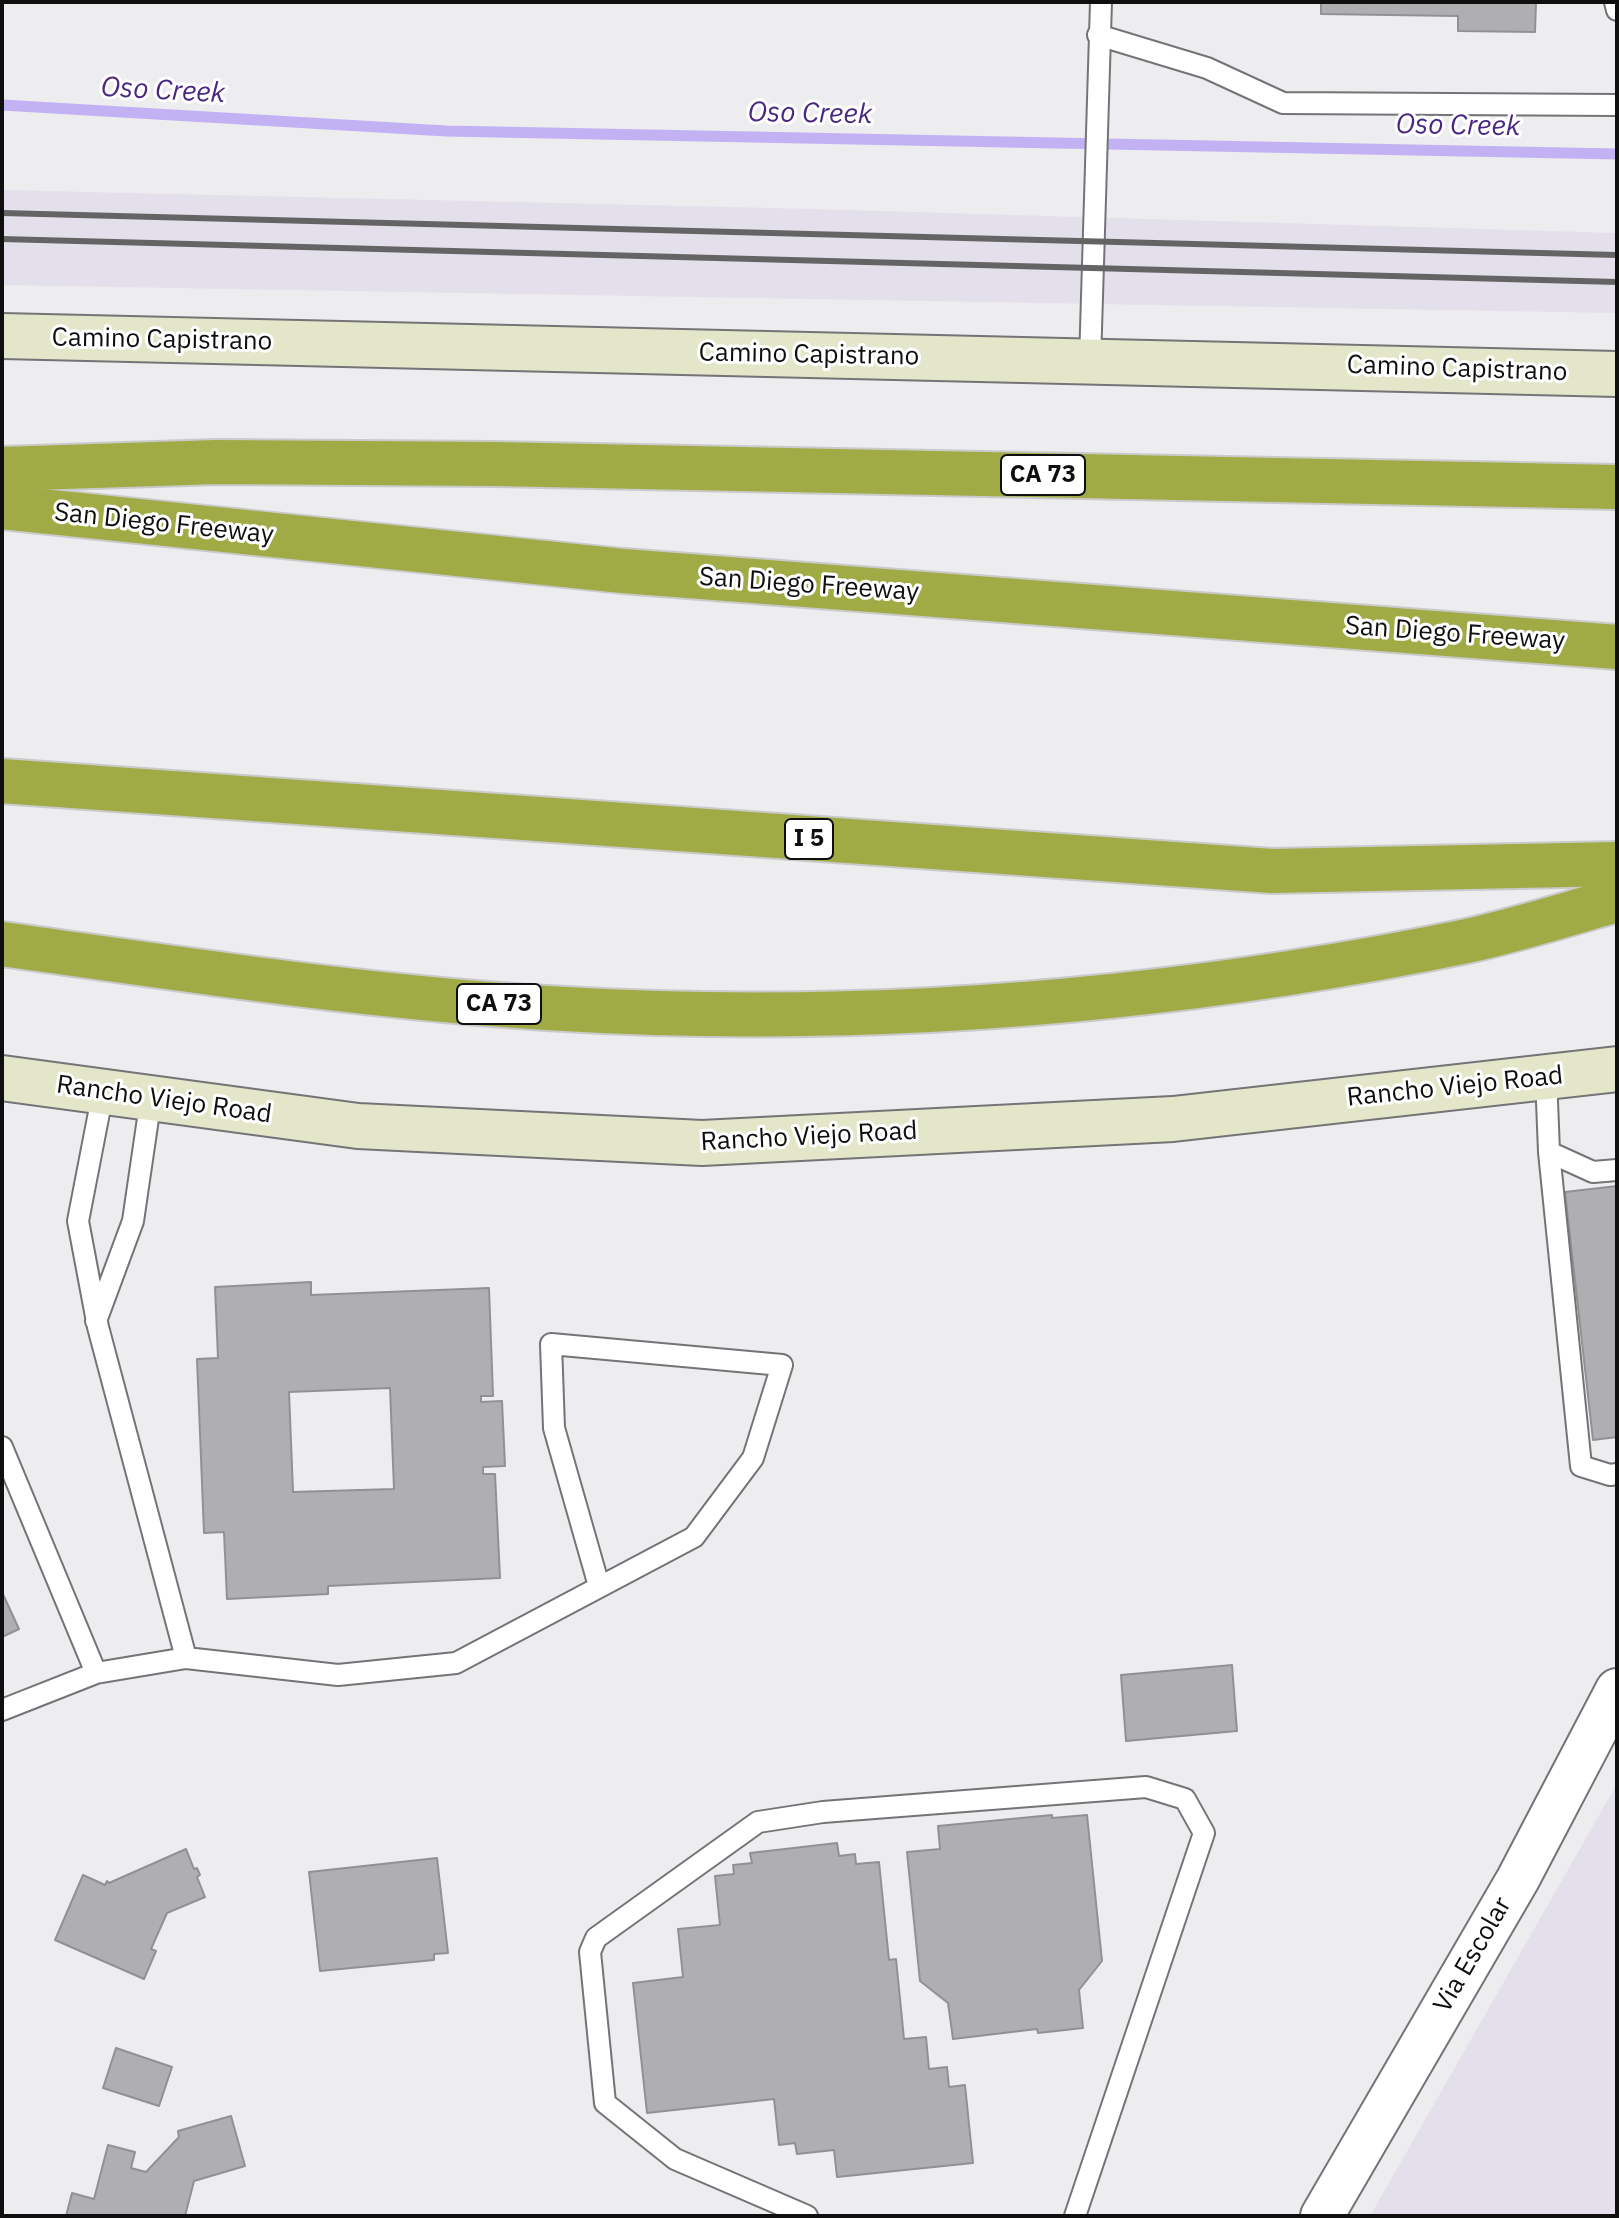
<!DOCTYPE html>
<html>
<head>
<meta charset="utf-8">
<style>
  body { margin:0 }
  #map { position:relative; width:1619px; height:2218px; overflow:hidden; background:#edecef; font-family:"IBM Plex Sans",sans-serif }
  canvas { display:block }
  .frame { position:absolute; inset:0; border:4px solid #0f0f10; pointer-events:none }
</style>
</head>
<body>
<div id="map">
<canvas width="1619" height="2218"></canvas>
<div class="frame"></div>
</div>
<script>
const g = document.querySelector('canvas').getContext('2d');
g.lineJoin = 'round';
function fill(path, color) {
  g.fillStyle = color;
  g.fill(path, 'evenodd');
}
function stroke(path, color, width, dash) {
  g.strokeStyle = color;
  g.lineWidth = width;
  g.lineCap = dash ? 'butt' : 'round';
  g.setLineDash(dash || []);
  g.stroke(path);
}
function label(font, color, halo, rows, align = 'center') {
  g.font = font + ' "IBM Plex Sans",sans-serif';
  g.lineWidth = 6;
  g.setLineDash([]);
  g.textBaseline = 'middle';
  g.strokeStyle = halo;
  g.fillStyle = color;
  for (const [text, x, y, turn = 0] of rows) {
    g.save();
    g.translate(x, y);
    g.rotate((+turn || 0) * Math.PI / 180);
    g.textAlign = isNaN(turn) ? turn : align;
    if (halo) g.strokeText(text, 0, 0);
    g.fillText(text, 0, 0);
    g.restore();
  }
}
fill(new Path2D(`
  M2,190L813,209L1617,233V313L2,285Z
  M1617,1784V2216H1370Z`), '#e3e0eb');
stroke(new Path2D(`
  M2,105L446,131L1617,154`), '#c2b2f3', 11);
const building = new Path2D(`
  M1321,2H1536L1535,32L1458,31V16L1321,14Z
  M1617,1186V1437L1593,1440L1565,1192Z
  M311,1282V1295L489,1288L493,1396H481V1402L502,1401L505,1466L483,1467V1474H495L500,1578L328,1586V1594L227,1599L224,1532L204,1533L197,1359L218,1358L215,1287ZM390,1388L394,1489L293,1492L289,1392Z
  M2,1592L19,1629L2,1637Z
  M1232,1665L1237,1731L1126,1741L1121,1675Z
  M1052,1815V1818L1087,1815L1102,1961L1079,1990L1083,2028L1038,2033L1037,2029L953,2039L948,2003L920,1981L907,1852L940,1849L938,1826Z
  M837,1843L839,1856L855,1854L856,1864L879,1862L889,1960L896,1959L904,2039L926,2037L929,2069L947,2067L949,2087L965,2085L973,2163L837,2177L834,2150L797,2154L795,2143L779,2145L774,2099L647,2113L633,1983L683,1977L678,1929L720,1925L715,1876L734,1874L733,1865L752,1863L750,1853Z
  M186,1849L194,1869L197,1868L200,1875L197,1877L205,1897L167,1913L151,1949L156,1951L144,1979L55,1940L83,1875L105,1885L107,1881L109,1883Z
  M437,1858L448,1953L434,1954V1960L320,1971L309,1872Z
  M116,2048L172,2067L159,2106L103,2088Z
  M231,2116L245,2166L194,2181L185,2216H66L72,2193L94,2199L108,2145L135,2152L131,2168L146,2172L179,2137L178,2131Z`);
fill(building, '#afaeb1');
stroke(building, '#919194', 2);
const lane = new Path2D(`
  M1615,2L1617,10
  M1098,35L1207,68L1283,103L1617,105
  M1090,362L1101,2
  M1546,1076L1549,1152L1581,1466L1610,1475L1617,1474
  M103,1092L78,1221L98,1327L186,1658
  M1549,1152L1593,1172L1617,1170
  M96,1321L133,1221L151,1098
  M2,1447L96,1673
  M2,1710L96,1673L186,1658L338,1675L456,1663L694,1537L753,1458L782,1365L551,1344L554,1428L599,1586
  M807,2216L675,2159L605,2103L590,1952L596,1938L758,1822L823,1812L1146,1787L1185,1799L1204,1833L1075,2216`);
const street = new Path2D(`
  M1322,2216L1518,1879L1617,1690`);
const secondary = new Path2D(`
  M2,336L1617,374
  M2,1078L358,1126L702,1143L1173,1119L1617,1069`);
const highway = new Path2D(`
  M2,469L217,462L495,464L1617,487
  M2,507L623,571L1617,647
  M2,781L1272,871L1617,864
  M2,944C183,969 364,997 547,1008C854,1027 1165,1003 1467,941C1517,930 1567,914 1617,900`);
stroke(lane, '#747477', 24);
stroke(street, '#747477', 46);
stroke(secondary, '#747477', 48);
stroke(highway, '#cacaca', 48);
stroke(lane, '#fff', 20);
stroke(street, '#fff', 42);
stroke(secondary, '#e3e6c8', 44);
stroke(highway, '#a1ab46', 44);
stroke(new Path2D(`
  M2,213L1617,255
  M2,239L1617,282`), '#646465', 6);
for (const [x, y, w] of [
  [1043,475,84],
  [809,839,48],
  [499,1004,84]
]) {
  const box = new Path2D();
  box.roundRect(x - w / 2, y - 20, w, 40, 6);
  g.fillStyle = '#fff';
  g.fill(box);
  stroke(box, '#0f0f10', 2);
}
label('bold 24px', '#0f0f10', null, [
  ["CA 73",1043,475],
  ["I 5",809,839],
  ["CA 73",499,1004]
]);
label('26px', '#0f0f10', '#fff', [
  ["Camino Capistrano",162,340,1],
  ["Camino Capistrano",809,355,1],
  ["Camino Capistrano",1457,369,2],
  ["San Diego Freeway",164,524,6],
  ["San Diego Freeway",809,585,4],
  ["San Diego Freeway",1455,634,4],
  ["Rancho Viejo Road",1455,1087,-6],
  ["Rancho Viejo Road",164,1100,8],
  ["Rancho Viejo Road",809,1137,-3],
  ["Via Escolar",1473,1955,-60]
]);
label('italic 28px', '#492782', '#fff', [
  ["Oso Creek",163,91,3],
  ["Oso Creek",810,114,1],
  ["Oso Creek",1458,126,1]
]);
</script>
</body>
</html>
